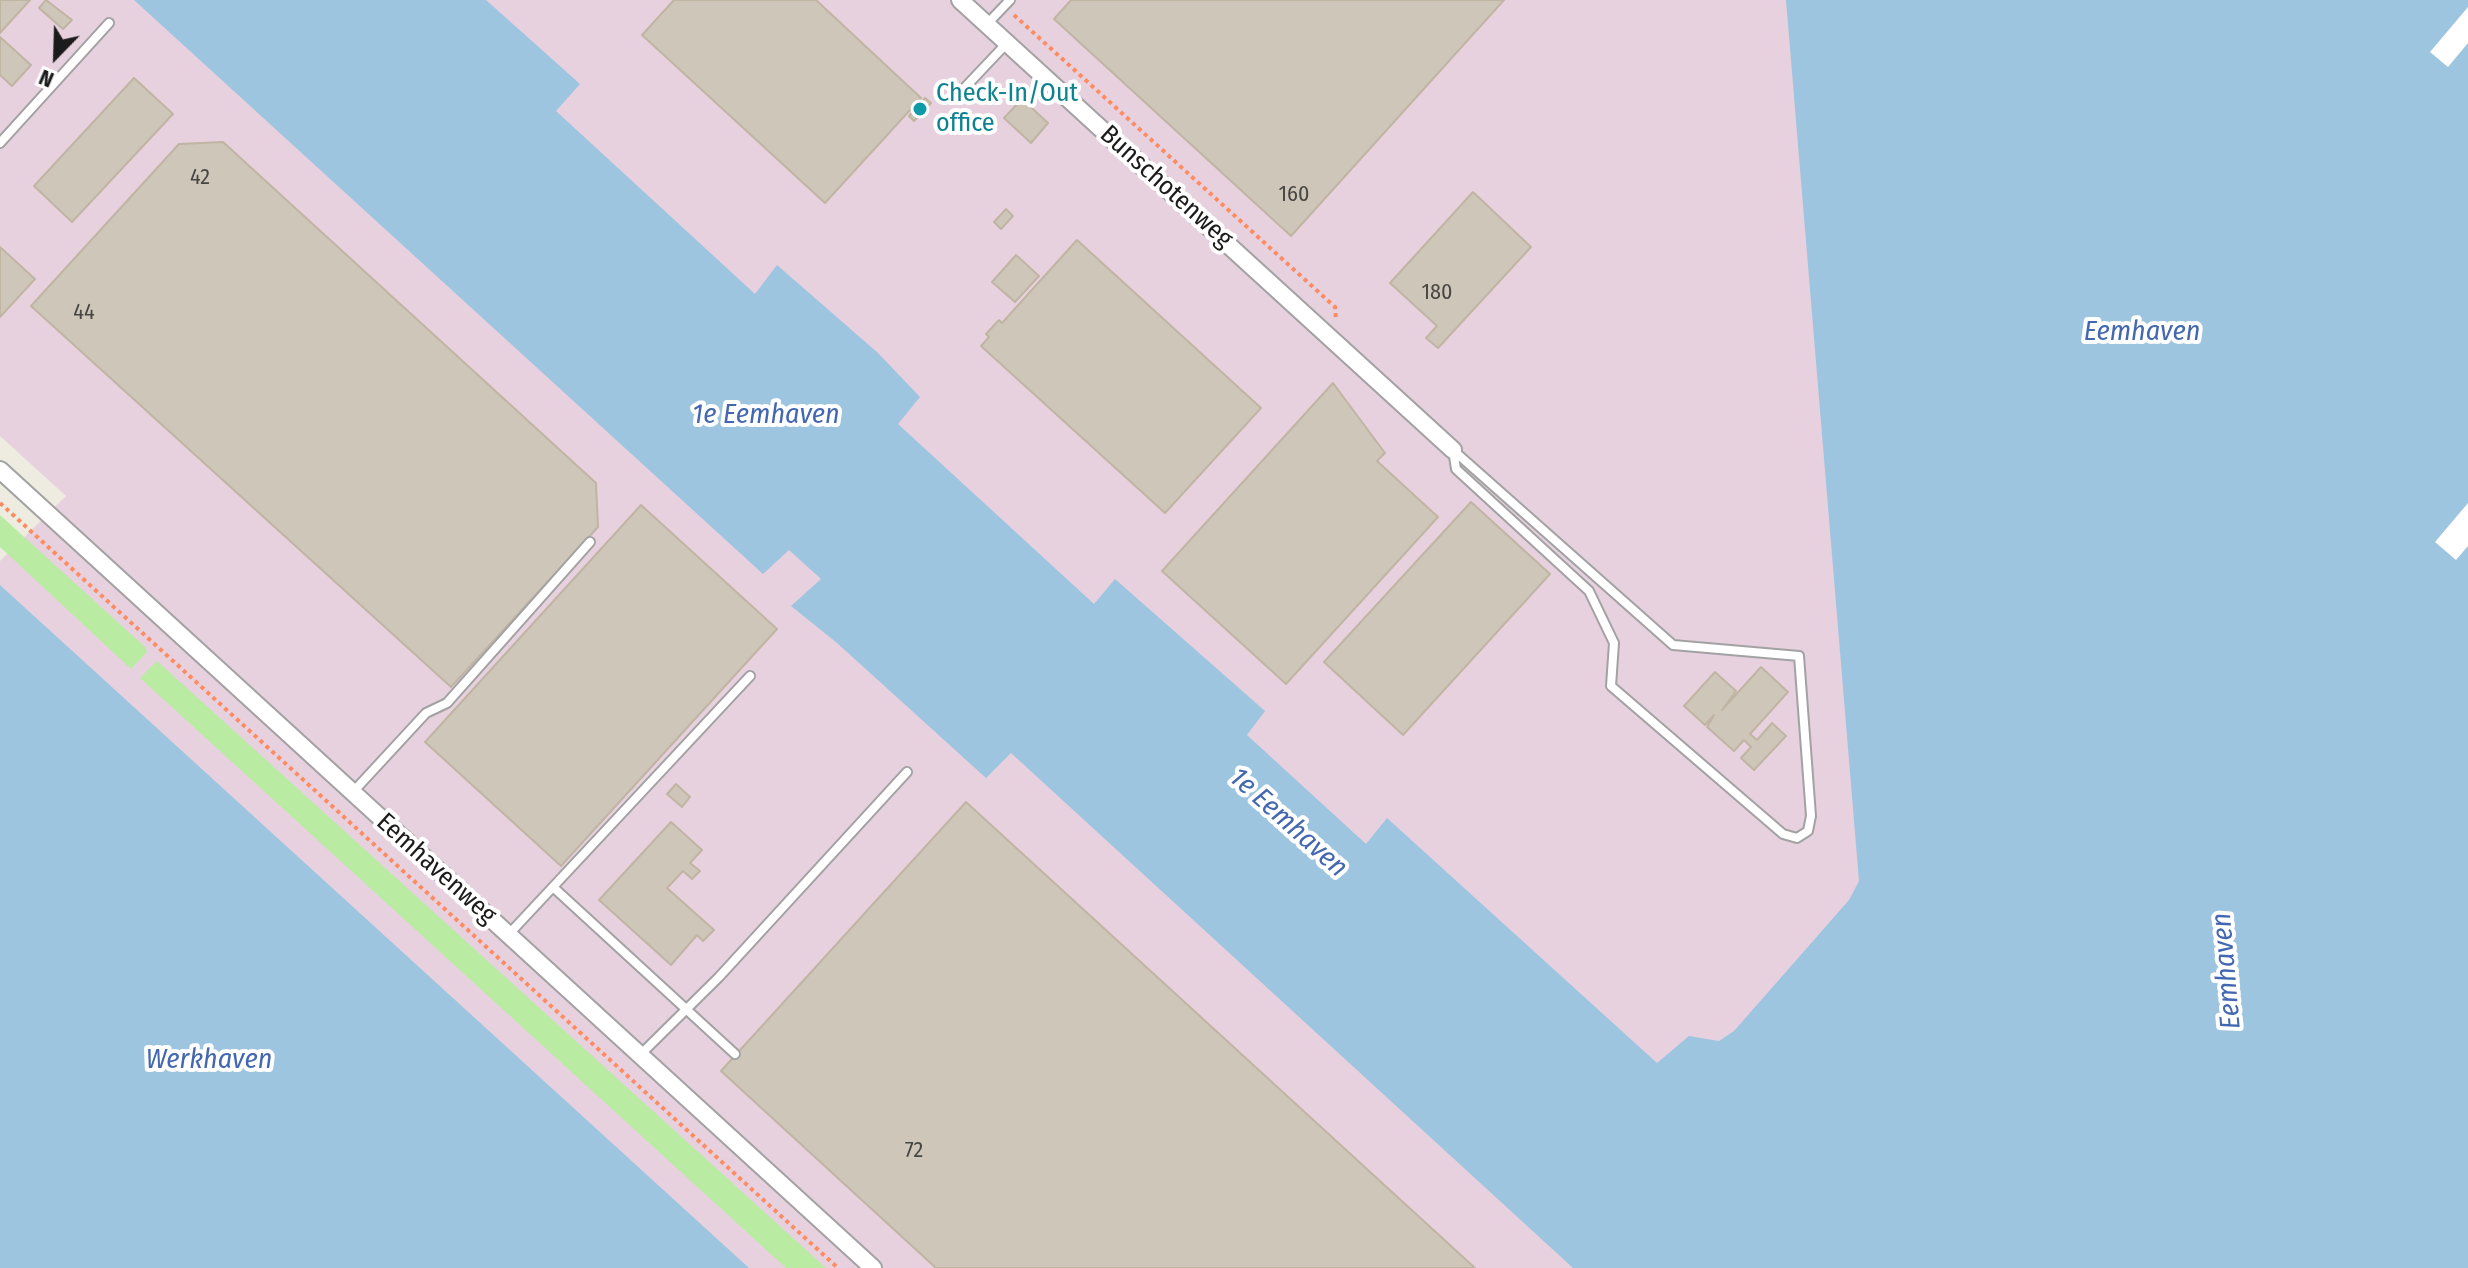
<!DOCTYPE html>
<html>
<head>
<meta charset="utf-8">
<style>
  body { margin:0 }
  #map { position:relative; width:2468px; height:1268px; overflow:hidden; background:#eeebe0; font-family:"Fira Sans Condensed",sans-serif }
  canvas { display:block }
  .north { position:absolute; left:16px; top:16px; width:80px; height:80px; -webkit-text-stroke:6px #fff; paint-order:stroke; rotate:203deg; font-size:22px; font-weight:700; line-height:32px; text-align:center; color:#1b1b1b }
  .north::after { content:''; display:block; margin:auto; width:28px; height:36px; background:#1b1b1b; clip-path:polygon(50% 0,100% 100%,50% 72%,0 100%) }
</style>
</head>
<body>
<div id="map">
<canvas width="2468" height="1268"></canvas>
<div class="north">N</div>
</div>
<script>
const g = document.querySelector('canvas').getContext('2d');
g.lineJoin = 'round';
function fill(path, color) {
  g.fillStyle = color;
  g.fill(path, 'evenodd');
}
function stroke(path, color, width, dash) {
  g.strokeStyle = color;
  g.lineWidth = width;
  g.lineCap = dash ? 'butt' : 'round';
  g.setLineDash(dash || []);
  g.stroke(path);
}
function label(font, color, halo, rows, align = 'center') {
  g.font = font + ' "Fira Sans Condensed",sans-serif';
  g.lineWidth = 8;
  g.setLineDash([]);
  g.textBaseline = 'middle';
  g.strokeStyle = halo;
  g.fillStyle = color;
  for (const [text, x, y, turn = 0] of rows) {
    g.save();
    g.translate(x, y);
    g.rotate((+turn || 0) * Math.PI / 180);
    g.textAlign = isNaN(turn) ? turn : align;
    if (halo) g.strokeText(text, 0, 0);
    g.fillText(text, 0, 0);
    g.restore();
  }
}
fill(new Path2D(`
  M0,0H1841L1922,824L1747,1268H654L0,648V561L66,496L0,436Z`), '#e7d1df');
fill(new Path2D(`
  M0,515L145,647L147,652L131,669L0,547Z
  M157,661L826,1268H786L140,678Z`), '#b9eca2');
fill(new Path2D(`
  M134,0H486L580,84L556,111L755,294L777,265L878,353L920,397L898,424L1094,604L1115,579L1265,711L1247,735L1366,844L1387,818L1657,1063L1689,1036L1719,1041L1734,1031L1849,900L1859,881L1786,0H2468V1268H1573L1011,753L986,778L837,643L791,606L821,579L789,550L763,574Z
  M0,585L749,1268H0Z`), '#9dc5df');
fill(new Path2D(`
  M2468,7V43L2448,67L2430,52Z
  M2468,503V546L2456,560L2435,542Z`), '#fff');
const building = new Path2D(`
  M0,0H30L0,33Z
  M46,0L72,20L63,29L39,8Z
  M674,0H816L921,98L825,203L642,35Z
  M1071,0H1504L1291,236L1054,19Z
  M0,37L31,65L12,86L0,75Z
  M134,78L173,114L72,222L34,186Z
  M925,98L931,103L914,121L909,116Z
  M1022,99L1048,123L1031,143L1004,118Z
  M223,142L596,483L598,527L451,687L31,306L179,144Z
  M1473,192L1531,247L1438,348L1426,338L1437,326L1390,283Z
  M1006,209L1013,216L1001,229L994,222Z
  M1077,240L1261,408L1165,513L981,346L989,337L986,334L999,320L1002,323Z
  M0,247L35,279L0,317Z
  M1016,255L1039,276L1015,302L992,282Z
  M1333,383L1385,453L1377,461L1438,517L1286,684L1162,571Z
  M1471,502L1550,574L1403,735L1324,662Z
  M641,505L777,629L561,866L425,742Z
  M1761,667L1788,692L1750,734L1757,740L1772,723L1786,736L1754,770L1741,758L1751,747L1744,740L1734,751L1707,727L1714,715L1705,725L1684,706L1715,672L1736,691L1722,710Z
  M676,784L690,797L682,807L667,794Z
  M966,802L1475,1268H936L721,1071Z
  M671,822L702,850L690,863L700,871L692,879L683,871L667,888L714,930L703,941L697,935L671,965L599,900Z`);
fill(building, '#cec6b9');
stroke(building, '#c0b4a2', 2);
const service = new Path2D(`
  M987,24L1010,0
  M954,99L1007,43
  M0,143L109,23
  M1453,450L1673,645L1799,656L1811,816L1808,831L1797,838L1783,834L1611,686L1614,643L1589,591L1456,469Z
  M353,792L426,713L447,703L590,542
  M553,887L735,1054
  M509,934L750,676
  M640,1055L719,977L907,772`);
const minor = new Path2D(`
  M960,0L1453,450
  M0,470L873,1268`);
stroke(service, '#a2a2a2', 12);
stroke(minor, '#a2a2a2', 20);
stroke(new Path2D(`
  M1014,15L1335,307L1336,320
  M0,503L838,1268`), '#ff8b60', 4, [4, 4]);
stroke(service, '#fff', 8);
stroke(minor, '#fff', 16);
for (const [x, y, r, color] of [
  [920,109,8,"#0f9aa8"]
]) {
  const dot = new Path2D();
  dot.arc(x, y, r, 0, 2 * Math.PI);
  g.fillStyle = color;
  g.fill(dot);
  stroke(dot, '#fff', 3);
}
label('22px', '#484642', null, [
  ["42",200,178],
  ["160",1294,195],
  ["180",1437,293],
  ["44",84,313],
  ["72",914,1151]
]);
label('26px', '#0d838f', '#fff', [
  ["Check-In/Out",936,94],
  ["office",936,124]
], 'left');
label('26px', '#1b1b1b', '#fff', [
  ["Bunschotenweg",1166,187,42],
  ["Eemhavenweg",436,869,42]
]);
label('italic 28px', '#4367b0', '#fff', [
  ["Eemhaven",2142,332],
  ["1e Eemhaven",766,415],
  ["1e Eemhaven",1288,823,42],
  ["Eemhaven",2227,971,-95],
  ["Werkhaven",209,1060]
]);
</script>
</body>
</html>
